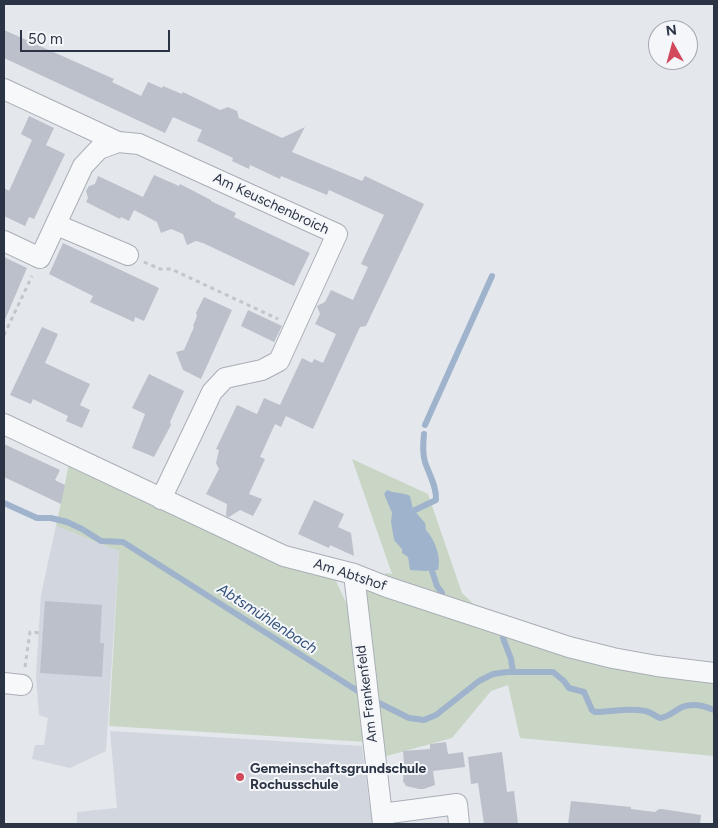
<!DOCTYPE html>
<html>
<head>
<meta charset="utf-8">
<style>
  body { margin:0 }
  #map { position:relative; width:718px; height:828px; overflow:hidden; background:#e4e7ec; font-family:Figtree,sans-serif }
  canvas { display:block }
  .frame { position:absolute; inset:0; border:5px solid #2b3445; pointer-events:none }
  .north { position:absolute; left:648px; top:20px; width:50px; height:50px; box-sizing:border-box; background:#f4f6f9; border:1px solid #a4a8b1; border-radius:50%; rotate:353deg; font-size:14px; font-weight:700; line-height:20px; text-align:center; color:#2b3445 }
  .north::after { content:''; display:block; margin:auto; width:18px; height:22px; background:#d1495b; clip-path:polygon(50% 0,100% 100%,50% 72%,0 100%) }
  .scale { position:absolute; left:20px; top:30px; width:150px; height:22px; box-sizing:border-box; border:2px solid #2b3445; border-top:0; padding-left:6px; font-size:15px; line-height:18px; white-space:nowrap; color:#2b3445; -webkit-text-stroke:4px #f4f6f9; paint-order:stroke }
</style>
</head>
<body>
<div id="map">
<canvas width="718" height="828"></canvas>
<div class="frame"></div>
<div class="north">N</div>
<div class="scale">50 m</div>
</div>
<script>
const g = document.querySelector('canvas').getContext('2d');
g.lineJoin = 'round';
function fill(path, color) {
  g.fillStyle = color;
  g.fill(path, 'evenodd');
}
function stroke(path, color, width, dash) {
  g.strokeStyle = color;
  g.lineWidth = width;
  g.lineCap = dash ? 'butt' : 'round';
  g.setLineDash(dash || []);
  g.stroke(path);
}
function label(font, color, halo, rows, align = 'center') {
  g.font = font + ' Figtree,sans-serif';
  g.lineWidth = 4;
  g.setLineDash([]);
  g.textBaseline = 'middle';
  g.strokeStyle = halo;
  g.fillStyle = color;
  for (const [text, x, y, turn = 0] of rows) {
    g.save();
    g.translate(x, y);
    g.rotate((+turn || 0) * Math.PI / 180);
    g.textAlign = isNaN(turn) ? turn : align;
    if (halo) g.strokeText(text, 0, 0);
    g.fillText(text, 0, 0);
    g.restore();
  }
}
fill(new Path2D(`
  M56,526L119,551L106,751L70,768L32,759L35,745H44L48,718L39,715L36,675L41,595Z
  M110,731L362,746L372,824H77V812L117,808Z`), '#d2d6de');
fill(new Path2D(`
  M352,459L428,494L462,593L484,614L390,583L385,573L392,574Z
  M69,464L335,579L351,613L366,742L109,726L119,551L56,526Z
  M365,587L714,676V756L520,738L508,685L491,691L452,738L383,757Z`), '#c9d6c5');
fill(new Path2D(`
  M387,490C395,494 404,492 410,496L413,509L425,523L426,530C434,538 442,558 438,570L425,571L410,570L408,557L402,553V549L394,540L391,522L392,513L384,494Z`), '#9fb4cc');
stroke(new Path2D(`
  M425,425L492,276
  M4,503L37,518H51L67,522L82,529L101,541L123,542L364,695
  M415,510L436,500C437,487 429,474 425,462C422,452 423,443 424,434
  M432,571L437,586L442,593
  M503,638L511,659L513,672
  M373,700L409,718L424,720L436,715L479,681L493,674L507,672H553L564,681L569,688L584,692L592,710L595,712C612,712 629,707 645,711C651,712 655,716 660,718C669,717 674,711 682,707C692,703 705,706 714,710`), '#9fb4cc', 6);
fill(new Path2D(`
  M4,30L114,79L112,82L141,96L148,82L162,88L163,86L182,94L183,92L220,110L228,107L237,111L239,118L282,138L305,127L292,152L362,181L365,176L424,204L366,326L360,327L313,429L286,416L281,427L275,424L260,457L265,459L249,494L262,499L253,516L240,510L229,517L226,516L227,504L206,494L219,469L216,463L219,450L216,449L237,405L257,414L264,398L280,405L302,358L312,363L314,359L323,363L336,334L315,324L320,314L317,306L325,302L331,290L353,300L368,267L361,264L384,215L329,190L327,195L281,176L280,179L250,165L249,169L232,161L233,158L197,141L202,130L173,117L165,133L4,58Z
  M29,116L54,128L46,145L65,154L34,219L29,217L25,226L4,216V188L9,191L32,140L21,134Z
  M154,175L179,186L180,184L211,200V201L236,213L234,217L310,253L294,286L203,243L196,241L187,245L183,234L171,229L161,233L157,222L134,210L129,221L121,217L120,219L86,202L88,198L86,191L89,186L95,184L98,176L143,197Z
  M63,243L159,288L144,321L135,317L134,322L90,302L93,296L49,274Z
  M4,257L27,268L4,322Z
  M204,297L232,310L201,379L183,370L176,352L184,350L194,327L193,326L197,316L196,313Z
  M248,310L282,326L274,342L241,326Z
  M42,327L58,334L45,363L90,384L80,405L90,410L82,428L66,421L68,416L33,399L31,404L10,395Z
  M149,374L184,391L170,422L171,425L154,457L132,448L145,414L132,408Z
  M4,444L60,470L55,480L65,485L61,504L4,477Z
  M314,500L344,514L338,527L351,533L354,556L330,545L329,548L298,534Z
  M45,601L102,605L100,643H104L102,677L40,673Z
  M446,742L448,754L463,752L465,767L433,771L435,785L424,789H419L406,786L403,781L404,764L403,751L430,749V744Z
  M502,752L507,792L514,791L518,824H484L478,783L471,784L468,757Z
  M571,801L631,807V809L655,812L659,809H662L701,815L700,824H568Z`), '#bbc0ca');
const minor = new Path2D(`
  M4,89L118,142
  M57,225L128,255
  M4,241L40,258L83,166L99,149L118,142L139,144L337,234L279,361L262,370L225,378L212,392L161,499
  M4,424L284,556L354,574L387,587L569,647L613,658L657,666L714,673
  M354,574L383,824
  M4,683L22,685
  M382,814L457,804L459,824`);
stroke(minor, '#a9aeb7', 22);
stroke(new Path2D(`
  M144,262L160,269H171L278,319
  M4,335L32,276
  M25,667L30,632L43,633`), '#c2c5cb', 3, [4, 4]);
stroke(minor, '#f7f8fa', 20);
for (const [x, y, r, color] of [
  [240,777,5,"#d1495b"]
]) {
  const dot = new Path2D();
  dot.arc(x, y, r, 0, 2 * Math.PI);
  g.fillStyle = color;
  g.fill(dot);
  stroke(dot, '#f4f6f9', 2);
}
label('14px', '#2b3445', '#f4f6f9', [
  ["Am Keuschenbroich",271,204,25],
  ["Am Abtshof",350,575,18],
  ["Am Frankenfeld",367,694,-97]
]);
label('bold 14px', '#2b3445', '#f4f6f9', [
  ["Gemeinschaftsgrundschule",250,769],
  ["Rochusschule",250,785]
], 'left');
label('italic 15px', '#34527a', '#f4f6f9', [
  ["Abtsmühlenbach",267,619,33]
]);
</script>
</body>
</html>
